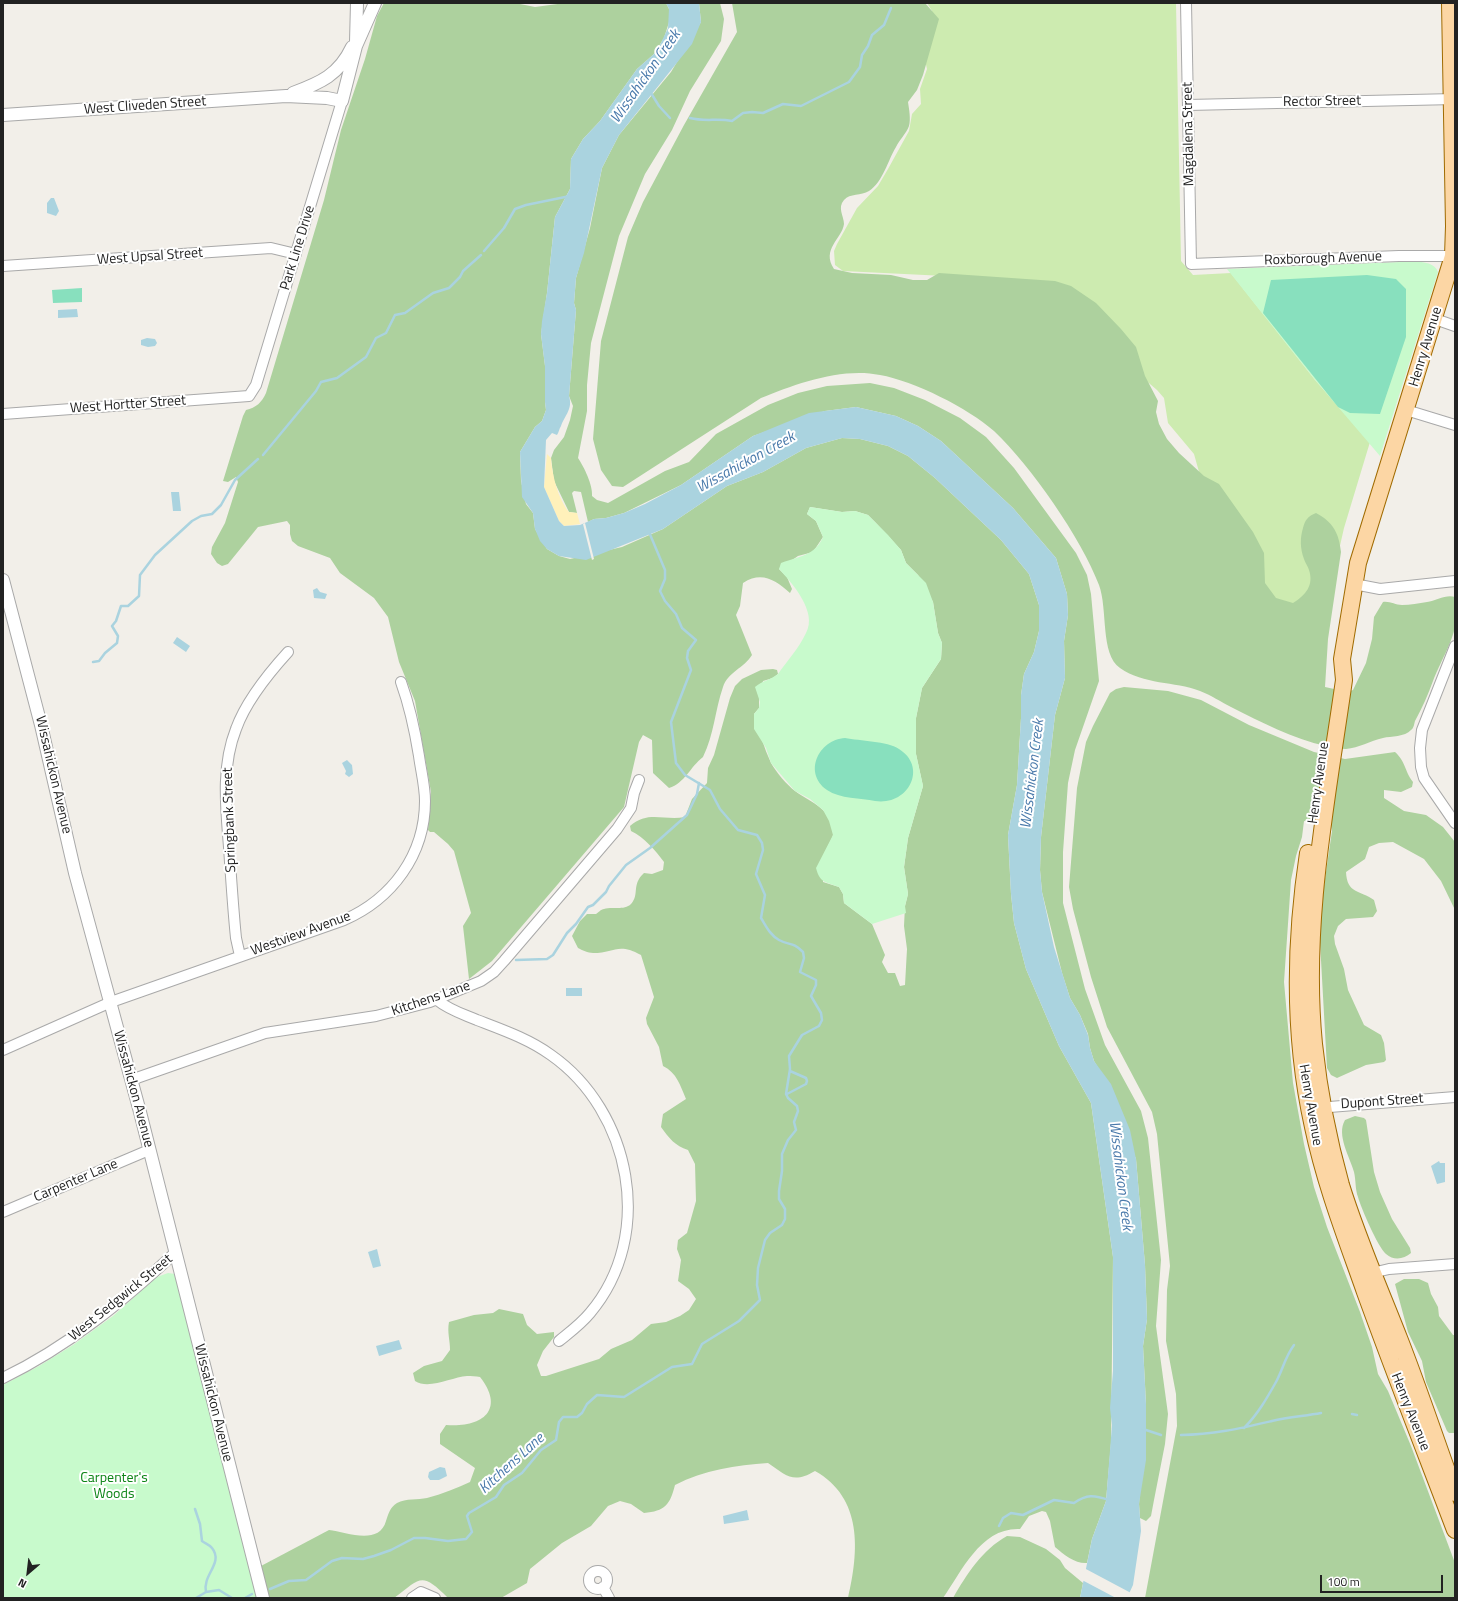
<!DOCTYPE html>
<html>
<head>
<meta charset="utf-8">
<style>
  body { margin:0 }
  #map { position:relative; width:1458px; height:1601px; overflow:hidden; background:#f2efe9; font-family:"Titillium Web",sans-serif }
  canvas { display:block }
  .frame { position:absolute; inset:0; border:4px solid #222; pointer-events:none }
  .north { position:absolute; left:8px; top:1553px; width:40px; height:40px; -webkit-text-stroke:3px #fff; paint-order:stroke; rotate:208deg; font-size:11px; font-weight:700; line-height:16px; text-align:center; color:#222 }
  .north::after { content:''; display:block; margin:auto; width:14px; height:18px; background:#222; clip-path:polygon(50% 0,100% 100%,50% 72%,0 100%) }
  .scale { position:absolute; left:1320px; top:1575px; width:123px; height:18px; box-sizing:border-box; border:2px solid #222; border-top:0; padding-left:5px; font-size:12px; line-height:14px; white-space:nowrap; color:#222; -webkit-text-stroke:3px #fff; paint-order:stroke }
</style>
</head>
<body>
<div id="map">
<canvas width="1458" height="1601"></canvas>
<div class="frame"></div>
<div class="north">N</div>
<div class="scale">100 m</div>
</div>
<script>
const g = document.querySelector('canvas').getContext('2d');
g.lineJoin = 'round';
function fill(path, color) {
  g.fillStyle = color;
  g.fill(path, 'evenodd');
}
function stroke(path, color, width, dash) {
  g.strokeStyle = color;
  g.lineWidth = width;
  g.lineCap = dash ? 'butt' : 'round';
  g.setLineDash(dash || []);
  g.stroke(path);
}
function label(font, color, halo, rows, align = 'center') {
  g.font = font + ' "Titillium Web",sans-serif';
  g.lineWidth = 4;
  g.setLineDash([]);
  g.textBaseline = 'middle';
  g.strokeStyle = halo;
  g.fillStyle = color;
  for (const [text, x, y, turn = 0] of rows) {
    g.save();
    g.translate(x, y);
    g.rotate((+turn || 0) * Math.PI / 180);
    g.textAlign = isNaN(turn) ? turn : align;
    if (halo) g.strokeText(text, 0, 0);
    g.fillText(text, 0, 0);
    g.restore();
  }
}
fill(new Path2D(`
  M927,3H1176L1181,261L1193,275L1231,273L1315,380L1370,442L1344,528L1329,594L1292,608L1268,594L1201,479L1194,454L1168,423L1164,398L1157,390L1143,378L945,276L843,271L835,265L834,251L837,244L857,208L878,186L888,169L909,131L912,114L921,104L920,89L927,69L925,60L932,11Z`), '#cdebb0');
fill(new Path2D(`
  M384,3H515L535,7L565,3H666L669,9L670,19L664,38L654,54L637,69L600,121L583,139L571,159L570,189L555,217L547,293L541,334L545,366V402L546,410L542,421L535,427L520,452L521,481L526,504L533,513L535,529L547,549L559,556L570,559L622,547L663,529L727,486L763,472L806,448L842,438L860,439L888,446L908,456L935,478L1001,540L1029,574L1039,605V631L1034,652L1024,674L1021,695V718L1017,785L1008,835L1011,894L1014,923L1026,969L1059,1046L1091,1103L1113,1257L1111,1443L1106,1501L1092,1539L1087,1563C1076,1564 1064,1555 1055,1547L1050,1521L1046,1512L1042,1511L1029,1516L1020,1529C981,1527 962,1571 943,1598H848C859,1551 863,1498 815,1471C793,1484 787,1476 768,1463C736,1465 704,1470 675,1485C670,1505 665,1511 644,1513L631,1504L620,1501L608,1506L591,1526L562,1543L530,1569L527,1583L501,1598H448C421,1571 421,1578 394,1598H269L261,1566L329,1530C346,1532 379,1546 386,1521C388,1515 390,1507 397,1503C406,1498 418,1500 427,1498C442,1494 457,1488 470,1482L475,1468L440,1444V1434L446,1425C482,1428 506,1410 480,1377C476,1376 471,1376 467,1376C452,1377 429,1390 415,1381L413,1373L424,1366L442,1361L450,1350C450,1340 447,1332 449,1322L474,1315L493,1313L499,1309L523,1314L527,1325L537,1334L554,1332V1337L543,1351L537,1365L541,1376H546L599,1359L611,1349L632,1340L651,1324L666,1322L680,1316L689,1310L696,1299L689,1289L678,1281L681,1260L677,1249L678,1240L687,1233L696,1201L695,1164L688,1150C675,1146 669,1138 661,1127L663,1114L686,1099C680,1085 677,1073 663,1066L659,1047L647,1024L646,1018L654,997L641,955C618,942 614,953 593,953C588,953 582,950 578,948L572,936L580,921L587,914H596C598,913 601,909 604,909C612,906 624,911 631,904C640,894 631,885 644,873L652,874L663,870L664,862C655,850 645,838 631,831L630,826C648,810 664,821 685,817L692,799L707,783L708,768L714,755L730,698L735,686L742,679L761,670L773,669L777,670L778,674L773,678L763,681L759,695V708L754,714C759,731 764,748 771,763C776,772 787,785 795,791C811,803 834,809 833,835C832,840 827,846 826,852C824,862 824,872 823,882L839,887L843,894L844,903L872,924L885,955L882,962L888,973H895L900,986L905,985L907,949L904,926L905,906L908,894L904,867L908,838L923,786L916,754V718L922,688L941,659L942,643L938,633L933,602L918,575L906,563L901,550L875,522L868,515L855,511L842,512L810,507L807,514L816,521L823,537L813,552L798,556L779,569L787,577L792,589L790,593C775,580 762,571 743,583L740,606L736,615L752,655C744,668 728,672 723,687C715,710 714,735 703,757C690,767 685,783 669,788L653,773L652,740L643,735L639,742L624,807L492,961L469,979L463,926L471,913L454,851L448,844L434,832H430L428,830L431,792L415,701L399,662L388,617L374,598L340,573L330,558L298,546L292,541L290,534V525L287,521L258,527L228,564L222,566L217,563L211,554L212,547L225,523L238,482L236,477L228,482L223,481L243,416L246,410C256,408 262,402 266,393L324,200L341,130L365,59L377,16Z
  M699,3H720L724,19L721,41L690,91L672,130L645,174L619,236L591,343L587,385V411L578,458C584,467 593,485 592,496L597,500L608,503L665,471L689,462L716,434L768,405L798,393L827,386L870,383L894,388L925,400L960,418L986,437L1014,468L1076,553L1087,575L1091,594L1099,681L1075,750L1068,783L1063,852V903L1085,989L1105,1045L1141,1111L1148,1138L1161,1260L1156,1326L1168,1414L1165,1444L1154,1500L1151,1516L1146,1521L1140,1518L1139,1504L1146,1404L1143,1346L1147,1319L1145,1265L1136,1159L1101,1073L1094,1061L1090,1048L1088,1034L1080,1015L1070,998L1062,973L1042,892L1040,870L1041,837L1055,715L1065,678L1064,641L1068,615L1067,594L1056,558L1013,508L941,441L918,426L896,416L856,407L825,411L753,436L681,485L624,513L606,518L594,519L588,522L581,492L574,491L572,493L577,513L569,512L554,481L551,458L554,450L564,437L570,420L573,406L569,396L576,310L574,303L576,278L590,228L602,168L619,135L671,72L701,22Z
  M732,3H925L939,19L923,75L917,90L908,102C909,109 911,119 909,126C906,134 899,140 896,147C888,160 883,182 869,191C861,196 850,193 844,200C837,208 844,216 844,224C842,239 821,249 834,269L852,273L891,275L913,280H927L939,273L1055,281L1071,286L1096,303L1121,329L1136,347L1145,376L1158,401L1156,412L1159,424L1167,439L1179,453L1204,476L1219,484L1253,532L1264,553L1265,583L1276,598L1293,603C1306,595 1314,585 1309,570C1308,566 1305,563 1304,559C1300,548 1300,538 1303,528C1305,520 1308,516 1316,513C1333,522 1339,533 1341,552L1328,639L1325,687L1348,692L1353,690L1366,663L1372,639L1374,617L1383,602C1390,601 1395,605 1402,605C1410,605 1419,603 1427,602C1436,601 1446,594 1455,597C1455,606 1456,617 1455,626C1453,641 1439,665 1433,681C1428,695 1422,708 1415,721C1414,724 1414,728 1411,730C1405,737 1391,736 1383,738C1370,741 1359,748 1346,749C1339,749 1332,747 1326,746C1293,739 1261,722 1231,707C1221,702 1211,695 1200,691C1174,681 1144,685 1120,668C1100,654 1108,609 1099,585C1081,538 1031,466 994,431C968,408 914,381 880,375C842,367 795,384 761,398L623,487L612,486L601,470L593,439L601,341L628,237L643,202L684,125L737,32Z
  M1124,687L1168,691L1201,700L1249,725L1314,752L1345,759L1395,752C1406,762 1404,770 1413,782L1412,787L1401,792L1384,790V798L1404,811L1426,815L1443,827L1455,842V910L1441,881L1424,859L1393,842L1379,843L1369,847L1365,859L1346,872C1347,894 1360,890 1374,900L1377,911L1373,917L1346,919L1338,926L1334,936L1335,944L1344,969L1348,990L1364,1025L1381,1035L1384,1043L1386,1060L1384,1062L1366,1065L1337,1078L1331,1075L1327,1068L1320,942V913L1332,831L1331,825L1304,821L1302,837L1296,856L1291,880L1284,982L1293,1083L1304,1144L1314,1187L1327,1227L1360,1312L1372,1347L1378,1374L1388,1391L1411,1446L1455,1563V1598H1145L1177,1426L1176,1394L1166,1341L1167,1290L1170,1266L1157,1134L1152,1112L1107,1027L1091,977L1073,909L1069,887L1077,788L1086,742L1093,726L1110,693L1116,689Z
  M1355,1116L1364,1118L1366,1120L1374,1172L1380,1192L1392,1219L1410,1248L1411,1253C1404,1259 1394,1261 1386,1254C1378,1247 1361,1208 1358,1197C1355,1189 1356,1180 1354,1172C1350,1157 1336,1135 1345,1120Z
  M1404,1279H1419L1428,1283L1431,1294L1438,1307L1439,1316L1453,1335H1455V1433H1449L1447,1431L1426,1382L1422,1361L1408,1332L1395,1284Z
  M1007,1536L1020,1537L1046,1549L1060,1560L1065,1568L1083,1583L1080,1598H953C967,1574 982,1550 1007,1536Z`), '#add19e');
fill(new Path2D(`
  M547,454L551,458C552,474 558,499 569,512L577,513L580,524L564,526L559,521L544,487Z`), '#fff1ba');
fill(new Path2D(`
  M1401,262C1412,262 1434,259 1438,272L1380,456L1315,380L1227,269Z
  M810,507L842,512L855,511L868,515L888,535L901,550L906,563L926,583L933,602L938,633L942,643L941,659L922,688L916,718V754L923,786L908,838L904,867L908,894L905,906L906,913L872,924L844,903L843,894L839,887C827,882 820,884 816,868L833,835L829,821L823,810L810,799L795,791L771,763L766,748L754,729V714L759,708L760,702L755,687C762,681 770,680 778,674C787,661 799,648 806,633C818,612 792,583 779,569L781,563C799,556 815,556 823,537L816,521L807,514Z
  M168,1273L175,1274L258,1598H3V1385L39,1366L73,1345L113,1316L157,1277Z`), '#c8facc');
fill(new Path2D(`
  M1367,275L1396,279L1406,289V337L1380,414L1350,413L1338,407L1263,313L1271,280Z
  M82,288V302L53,303L52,290Z
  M845,738C860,741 887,741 899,749C928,767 909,806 875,801C861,798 840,799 827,790C803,773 818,740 845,738Z`), '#88e0be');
fill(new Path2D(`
  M666,3H699L701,22L692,44L619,135L602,168L584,253L576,278L574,303L576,310L569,396C573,409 565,415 561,426C559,429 559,432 557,435L552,433L546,440L544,487L559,521L564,526L580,525L594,519L606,518L624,513L645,504L681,485L753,436L809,413L856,407L896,416L918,426L941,441L1013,508L1056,558L1067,594L1068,615L1064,641L1065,678L1055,715L1041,837L1040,870L1042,892L1054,947L1070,998L1080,1015L1088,1035L1090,1048L1094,1061L1111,1084L1130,1130L1136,1159L1145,1265L1147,1319L1143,1346L1146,1404V1460L1139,1504L1141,1531L1133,1585L1127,1598H1080L1092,1539L1106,1501L1112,1425L1110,1408L1113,1371V1257L1091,1103L1059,1046L1026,969L1014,923L1011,894L1008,835L1017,785L1021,718V695L1024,674L1034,652L1039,631V605L1029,574L1001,540L935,478L908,456L888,446L860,439L842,438L806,448L763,472L727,486L663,529L586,560L559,556L547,549L540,541L535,529L533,513L522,497L520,452L535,427L542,421L546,410L545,402V366L541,334L542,321L547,293L555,217L570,189L571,159L583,139L600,121L637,69L654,54L659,47L668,28L669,9Z
  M51,198H54L59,211L56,216L47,213V203Z
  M77,309L78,317L58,318V310Z
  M147,338L155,339L157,343L155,346L148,347L141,345V340Z
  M171,492H179L181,511H173Z
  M317,588L320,592L327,594L325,599L314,598L313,590Z
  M177,637L190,646L186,652L173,643Z
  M347,760L352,765L353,774L349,777L345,774L346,771L342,763Z
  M566,988H582V996H566Z
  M1439,1161L1440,1163H1445V1182L1437,1184L1431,1166Z
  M377,1249L381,1266L373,1268L368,1252Z
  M399,1340L402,1349L379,1356L376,1346Z
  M440,1467L445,1468L447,1476L439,1480H430L428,1477L429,1472Z
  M747,1510L749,1520L724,1524L723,1516Z`), '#aad3df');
fill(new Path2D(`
  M585,523L594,559L592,560L583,524Z
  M1084,1568L1131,1593L1129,1598H1116L1082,1580Z`), '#f2efe9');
stroke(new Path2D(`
  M651,93L659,106L670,118
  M690,118C704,122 718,118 732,121L743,113L752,112L763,113L783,104L801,106L849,82L860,67L862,55L868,46L872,35L884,25L891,8
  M484,251L504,228L515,209L526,205L570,196
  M263,455L316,391L321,382L337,378L366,357L376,338L386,333L395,315L405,313L433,293L449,288L460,277L463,271L481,255
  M93,662L99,661L105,653L117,643L118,636L112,626L116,621L121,606H128L139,596L140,575L155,555L192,521L201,516L212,514L221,505L235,480L258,459
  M516,960L547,959L553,955L567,933L576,924L588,907L593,905L606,892L609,886L626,865L650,848L687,815L697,794L699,783
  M787,1094L806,1084L807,1081L806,1078L790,1071
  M1352,1414L1357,1415
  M1244,1428C1258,1414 1267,1398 1276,1382C1283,1369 1285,1357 1294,1345
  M1143,1429L1161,1435
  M1181,1435C1213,1435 1242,1428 1272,1421C1288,1417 1305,1416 1321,1413
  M195,1509L200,1524L202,1541C206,1544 209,1544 212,1548C224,1563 202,1575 206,1592
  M999,1526L1003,1518L1011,1513L1023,1515L1054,1500L1074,1503C1087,1494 1094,1495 1109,1500
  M270,1589L289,1581L306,1580L332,1561L342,1558L363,1559L374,1556L391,1550L414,1538H425L448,1541L466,1539L472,1532L467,1516L469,1513L496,1497L504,1485L522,1473L541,1450L556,1440L559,1422L563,1417H577L582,1413L587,1404L597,1395L624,1397L672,1367L692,1364L702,1344L739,1321L760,1300L757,1285L758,1268L765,1240L770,1233L782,1225L785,1219V1209L779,1199V1191L782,1171V1154L788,1140L796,1130L794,1122L798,1111L797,1106L788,1098L786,1094L790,1069L789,1056L802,1035L819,1026L822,1020L821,1013L811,996L816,985V980L800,972L804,958L803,952C792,941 790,946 779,940C770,935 766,926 761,918L765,895L756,874L763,850L762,843L757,835L738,830L720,809L710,790L685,775L676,763L671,722L691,670L687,658L688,651L696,640L682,628L676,614L665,601L660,591L665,579V570L649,532
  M196,1598L206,1592L219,1590L232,1598
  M245,1598L252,1594`), '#aad3df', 2.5);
const minor = new Path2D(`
  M1186,3L1191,264L1399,256H1455
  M1188,105L1455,99
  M3,266L271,248L296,254
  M1435,319L1455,326
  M1406,410L1455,425
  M3,414L249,396L256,385L342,101
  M1354,584L1380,589L1455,581
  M1455,646L1422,730L1420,748L1421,767L1424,778L1455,823
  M240,956L236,938C233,908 231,877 229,847C226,808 221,767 236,729C246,701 268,674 288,652
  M437,1000C449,1010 463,1014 477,1020C503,1030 529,1039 551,1055C631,1111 656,1235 590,1313C581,1324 570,1332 559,1341
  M3,1050L111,1002L344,920C392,899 425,855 425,801C425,786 421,771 419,756C415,731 410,707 401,682
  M131,1080L265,1033L376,1016L430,1002L481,981L494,972L504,961L617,829L631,808L634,793L639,780
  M1317,1108L1455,1097
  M3,1212L149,1150
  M1368,1274L1389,1269L1455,1264
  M3,1378C69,1346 123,1301 176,1252
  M589 1580a9 9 0 1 1 18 0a9 9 0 1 1-18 0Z
  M603,1587L609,1598
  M412,1598L421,1592L435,1598`);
const tertiary = new Path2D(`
  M356,42L357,3
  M293,93C320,83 339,75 352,47
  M3,115L286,96L327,98L342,101L356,46L375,3
  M3,580L41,725L75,873L140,1112L263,1598`);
const primary = new Path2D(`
  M1450,3L1454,226L1453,256L1358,563L1342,659L1344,680C1327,801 1302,922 1314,1044C1319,1091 1328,1139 1341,1185C1357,1237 1379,1287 1399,1338C1419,1389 1436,1441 1455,1493
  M1308,853C1294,945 1293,1037 1313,1127C1325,1184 1346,1238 1365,1292C1394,1372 1425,1451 1455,1530`);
stroke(minor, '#a9a9a9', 12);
stroke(tertiary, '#a9a9a9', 14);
stroke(primary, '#a06b00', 18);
stroke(minor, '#fff', 10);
stroke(tertiary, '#fff', 12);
stroke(primary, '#fcd6a4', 16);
label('14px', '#222', '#fff', [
  ["Rector Street",1322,102,-1],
  ["West Cliveden Street",145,106,-4],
  ["Magdalena Street",1189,134,-91],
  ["Park Line Drive",298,248,-73],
  ["West Upsal Street",150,257,-4],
  ["Roxborough Avenue",1323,259,-2],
  ["Henry Avenue",1426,347,-73],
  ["West Hortter Street",128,405,-4],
  ["Wissahickon Avenue",53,775,77],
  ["Henry Avenue",1319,783,-82],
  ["Springbank Street",230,820,-92],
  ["Westview Avenue",301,934,-20],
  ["Kitchens Lane",431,999,-19],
  ["Wissahickon Avenue",133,1089,75],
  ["Dupont Street",1382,1102,-4],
  ["Henry Avenue",1310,1105,80],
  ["Carpenter Lane",76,1181,-23],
  ["West Sedgwick Street",121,1298,-39],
  ["Wissahickon Avenue",213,1403,76],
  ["Henry Avenue",1410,1412,68]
]);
label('14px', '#0c8416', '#fff', [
  ["Carpenter's",114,1479],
  ["Woods",114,1495]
]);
label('italic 15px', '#4a7aab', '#fff', [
  ["Wissahickon Creek",646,77,-55],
  ["Wissahickon Creek",746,463,-29],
  ["Wissahickon Creek",1033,774,-83],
  ["Wissahickon Creek",1120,1176,83],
  ["Kitchens Lane",512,1464,-42]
]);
</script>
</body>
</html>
